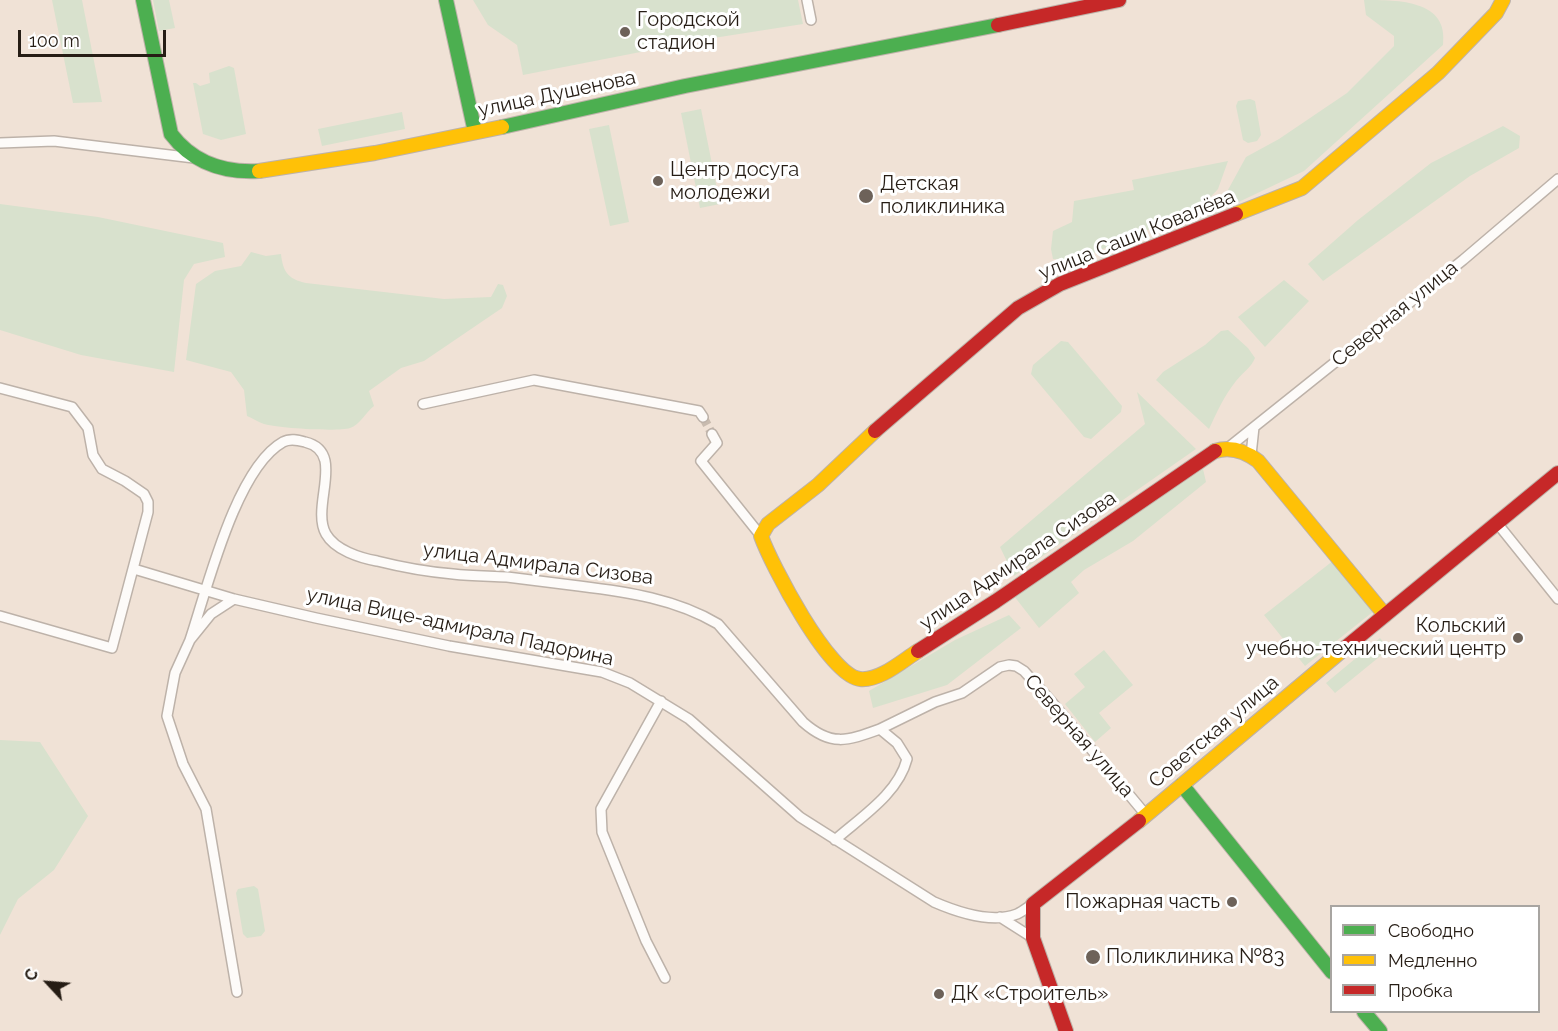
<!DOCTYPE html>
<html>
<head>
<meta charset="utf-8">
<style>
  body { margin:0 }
  #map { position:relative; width:1558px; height:1031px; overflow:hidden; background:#f0e2d6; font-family:Raleway,sans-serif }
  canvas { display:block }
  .legend { position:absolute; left:1330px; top:905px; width:210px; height:108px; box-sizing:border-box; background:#fff; border:2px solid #a8a5a1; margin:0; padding:8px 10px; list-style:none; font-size:18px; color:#261d15 }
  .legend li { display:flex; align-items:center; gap:12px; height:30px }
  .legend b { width:30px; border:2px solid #a8a5a1 }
  .north { position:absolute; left:18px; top:953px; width:60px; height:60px; -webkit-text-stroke:4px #fff; paint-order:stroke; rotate:296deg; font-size:16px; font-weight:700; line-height:24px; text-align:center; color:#261d15 }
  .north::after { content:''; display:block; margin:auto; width:21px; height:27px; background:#261d15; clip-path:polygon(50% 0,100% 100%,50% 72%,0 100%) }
  .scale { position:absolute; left:18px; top:30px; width:148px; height:27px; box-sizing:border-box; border:3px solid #261d15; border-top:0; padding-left:8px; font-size:18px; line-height:21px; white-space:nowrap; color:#261d15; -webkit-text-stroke:4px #fff; paint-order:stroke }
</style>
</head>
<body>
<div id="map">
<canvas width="1558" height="1031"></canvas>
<ul class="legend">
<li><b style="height:8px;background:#4caf50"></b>Свободно</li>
<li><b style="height:8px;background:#ffc107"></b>Медленно</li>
<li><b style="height:8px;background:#c62828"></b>Пробка</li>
</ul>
<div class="north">С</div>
<div class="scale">100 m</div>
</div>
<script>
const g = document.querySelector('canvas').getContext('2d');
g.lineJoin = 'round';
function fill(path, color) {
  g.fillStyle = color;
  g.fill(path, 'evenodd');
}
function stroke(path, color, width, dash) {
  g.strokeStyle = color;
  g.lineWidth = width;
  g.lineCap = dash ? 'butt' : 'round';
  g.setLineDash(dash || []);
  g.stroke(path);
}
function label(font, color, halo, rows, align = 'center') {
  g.font = font + ' Raleway,sans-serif';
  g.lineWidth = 6;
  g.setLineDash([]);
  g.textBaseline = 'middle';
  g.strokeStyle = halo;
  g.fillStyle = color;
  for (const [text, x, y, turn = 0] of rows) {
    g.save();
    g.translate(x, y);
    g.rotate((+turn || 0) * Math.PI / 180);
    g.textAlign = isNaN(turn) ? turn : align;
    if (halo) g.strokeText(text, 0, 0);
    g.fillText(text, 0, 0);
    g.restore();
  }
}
fill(new Path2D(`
  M52,0H82L102,102L73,103Z
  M153,0H169L175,28L159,31Z
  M473,0H798L803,24L707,39L523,75L517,45L488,25Z
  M1364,0C1399,0 1449,0 1443,45L1304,171L1207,217L1223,199L1246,157L1279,139L1347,93L1394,46V36L1366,15Z
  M229,66L234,68L246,134L221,140L203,134L193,83H196L200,86L210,83L209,73Z
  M1250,99L1255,101L1261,135L1257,141L1248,143L1243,140L1236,106L1238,101Z
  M701,109L720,204L700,208L681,113Z
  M402,112L405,129L322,146L318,129Z
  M609,125L629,222L610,226L589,129Z
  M1503,126L1520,136L1519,148L1470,176L1323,281L1308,264L1358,220L1431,163Z
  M1228,161L1218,189L1207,201L1187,213L1075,261L1053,259L1051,249L1053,231L1072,222L1074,201L1134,190L1132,180Z
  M0,204L98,217L223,243L225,257L194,264L184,280L174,372L81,355L0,330Z
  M251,252L266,256L281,254C283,272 288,279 306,283L444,299L491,297L498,284L503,285L507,296L502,308L424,361L401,368L369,391L374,406C365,413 360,425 350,428C338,432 277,428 264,424C258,422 252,418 247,416L244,390L231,372L186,360L196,284L215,271L241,266Z
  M1284,280L1309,301L1265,347L1238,317Z
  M1228,330L1248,348L1255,358C1251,368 1242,373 1236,381C1224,396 1217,412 1209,429L1156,380L1163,372L1205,345L1221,331Z
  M1061,341L1068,342L1122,406L1121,412L1091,439L1084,437L1031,374L1033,365Z
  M1137,392L1196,449L1014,576L1000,547L1145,424Z
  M1203,469L1206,482L1133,541L1084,570L1071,582L1079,593L1039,628L1014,596Z
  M1334,560L1374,611L1305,666L1264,615Z
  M1009,615L1021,628L947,685L873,708L869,691L955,640Z
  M1380,638L1389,649L1335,693L1326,683Z
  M1104,650L1133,685L1099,713L1111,728L1095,742L1065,704L1085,687L1074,674Z
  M0,740L40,742L88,816L54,870L18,899L0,935Z
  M254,886L258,889L265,931L261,936L247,938L243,934L236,893L238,889Z`), '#d8e1cd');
stroke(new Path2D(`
  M703,417L712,434`), '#c8bbaf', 9, [9, 4.5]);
const street = new Path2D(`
  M807,0L811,20
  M0,143L54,141L194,158
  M0,388L72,407L88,428L93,455L102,469L125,481L144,494L148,502V512L112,648L0,616
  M423,404L534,380L699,411L703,417
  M712,434L717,443L701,461L761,536
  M1229,447L1463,260L1558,179
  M1251,455L1254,427
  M1497,523L1558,599
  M134,569L234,599L316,618L449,646L602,672L630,683L689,719L800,817L934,902C957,912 991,924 1017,914C1022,912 1028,907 1033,904
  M234,599L211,614L190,640L175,673L167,716L183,764L206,809L237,992
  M190,640C207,589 236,468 283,442C290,438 298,440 305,442C347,452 310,506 326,534C335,550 360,558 377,561C401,567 428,572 453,574C471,576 489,576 507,577C531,580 555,583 579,586C628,592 676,599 718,624L803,722C831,747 847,741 880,729L897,743L907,759C898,794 861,817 835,840
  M661,701L601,809L602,832L646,941L665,978
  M880,729L935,702L962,693L1000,667L1009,665L1016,666L1024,671L1051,701L1146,815
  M1000,917L1033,938`);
const fast = new Path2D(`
  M143,0L171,134C193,163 223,173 259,171
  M446,0L475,132
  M502,127L685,86L998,25
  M1182,785L1332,972
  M1364,1012L1380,1031`);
const slow = new Path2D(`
  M259,171L375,153L502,127
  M1236,214L1302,188L1438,73L1496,13L1503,0
  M875,431L818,485L768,524L761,536C771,564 829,676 860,679C880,681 902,661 918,651
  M1215,451C1231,446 1245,451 1258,461L1385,615
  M1139,821L1345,648`);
const jam = new Path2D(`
  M998,25L1119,0
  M875,431L1018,308L1060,284L1236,214
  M1345,648L1558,473
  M918,651L996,601L1215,451
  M1066,1031L1033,938V904L1139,821`);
stroke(street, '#bdb2a9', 12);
stroke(fast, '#bdb2a9', 16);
stroke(slow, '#bdb2a9', 16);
stroke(jam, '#bdb2a9', 16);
stroke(street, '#fdfbf9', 9);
stroke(fast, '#4caf50', 14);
stroke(slow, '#ffc107', 14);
stroke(jam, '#c62828', 14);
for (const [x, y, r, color] of [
  [625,32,6,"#6d6259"],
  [658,181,6,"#6d6259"],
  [866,196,8,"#6d6259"],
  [1518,638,6,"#6d6259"],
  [1232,902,6,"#6d6259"],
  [1093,957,8,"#6d6259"],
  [939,994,6,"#6d6259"]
]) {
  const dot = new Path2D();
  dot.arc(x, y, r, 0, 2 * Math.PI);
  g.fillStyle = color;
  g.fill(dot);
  stroke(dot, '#fff', 2);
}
label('20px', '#261d15', '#fff', [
  ["Городской",637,20],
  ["стадион",637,43],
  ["Центр досуга",670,170],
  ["молодежи",670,193],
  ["Детская",880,184],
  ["поликлиника",880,207],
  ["Кольский",1506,626,"right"],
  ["учебно-технический центр",1506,649,"right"],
  ["Пожарная часть",1220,902,"right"],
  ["Поликлиника №83",1106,957],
  ["ДК «Строитель»",951,994]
], 'left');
label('20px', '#261d15', '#fff', [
  ["улица Душенова",557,94,-12],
  ["улица Саши Ковалёва",1137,235,-22],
  ["Северная улица",1395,314,-39],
  ["улица Адмирала Сизова",1018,561,-34],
  ["улица Адмирала Сизова",538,564,7],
  ["улица Вице-адмирала Падорина",460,627,12],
  ["Советская улица",1214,732,-40],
  ["Северная улица",1079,736,49]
]);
</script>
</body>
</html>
